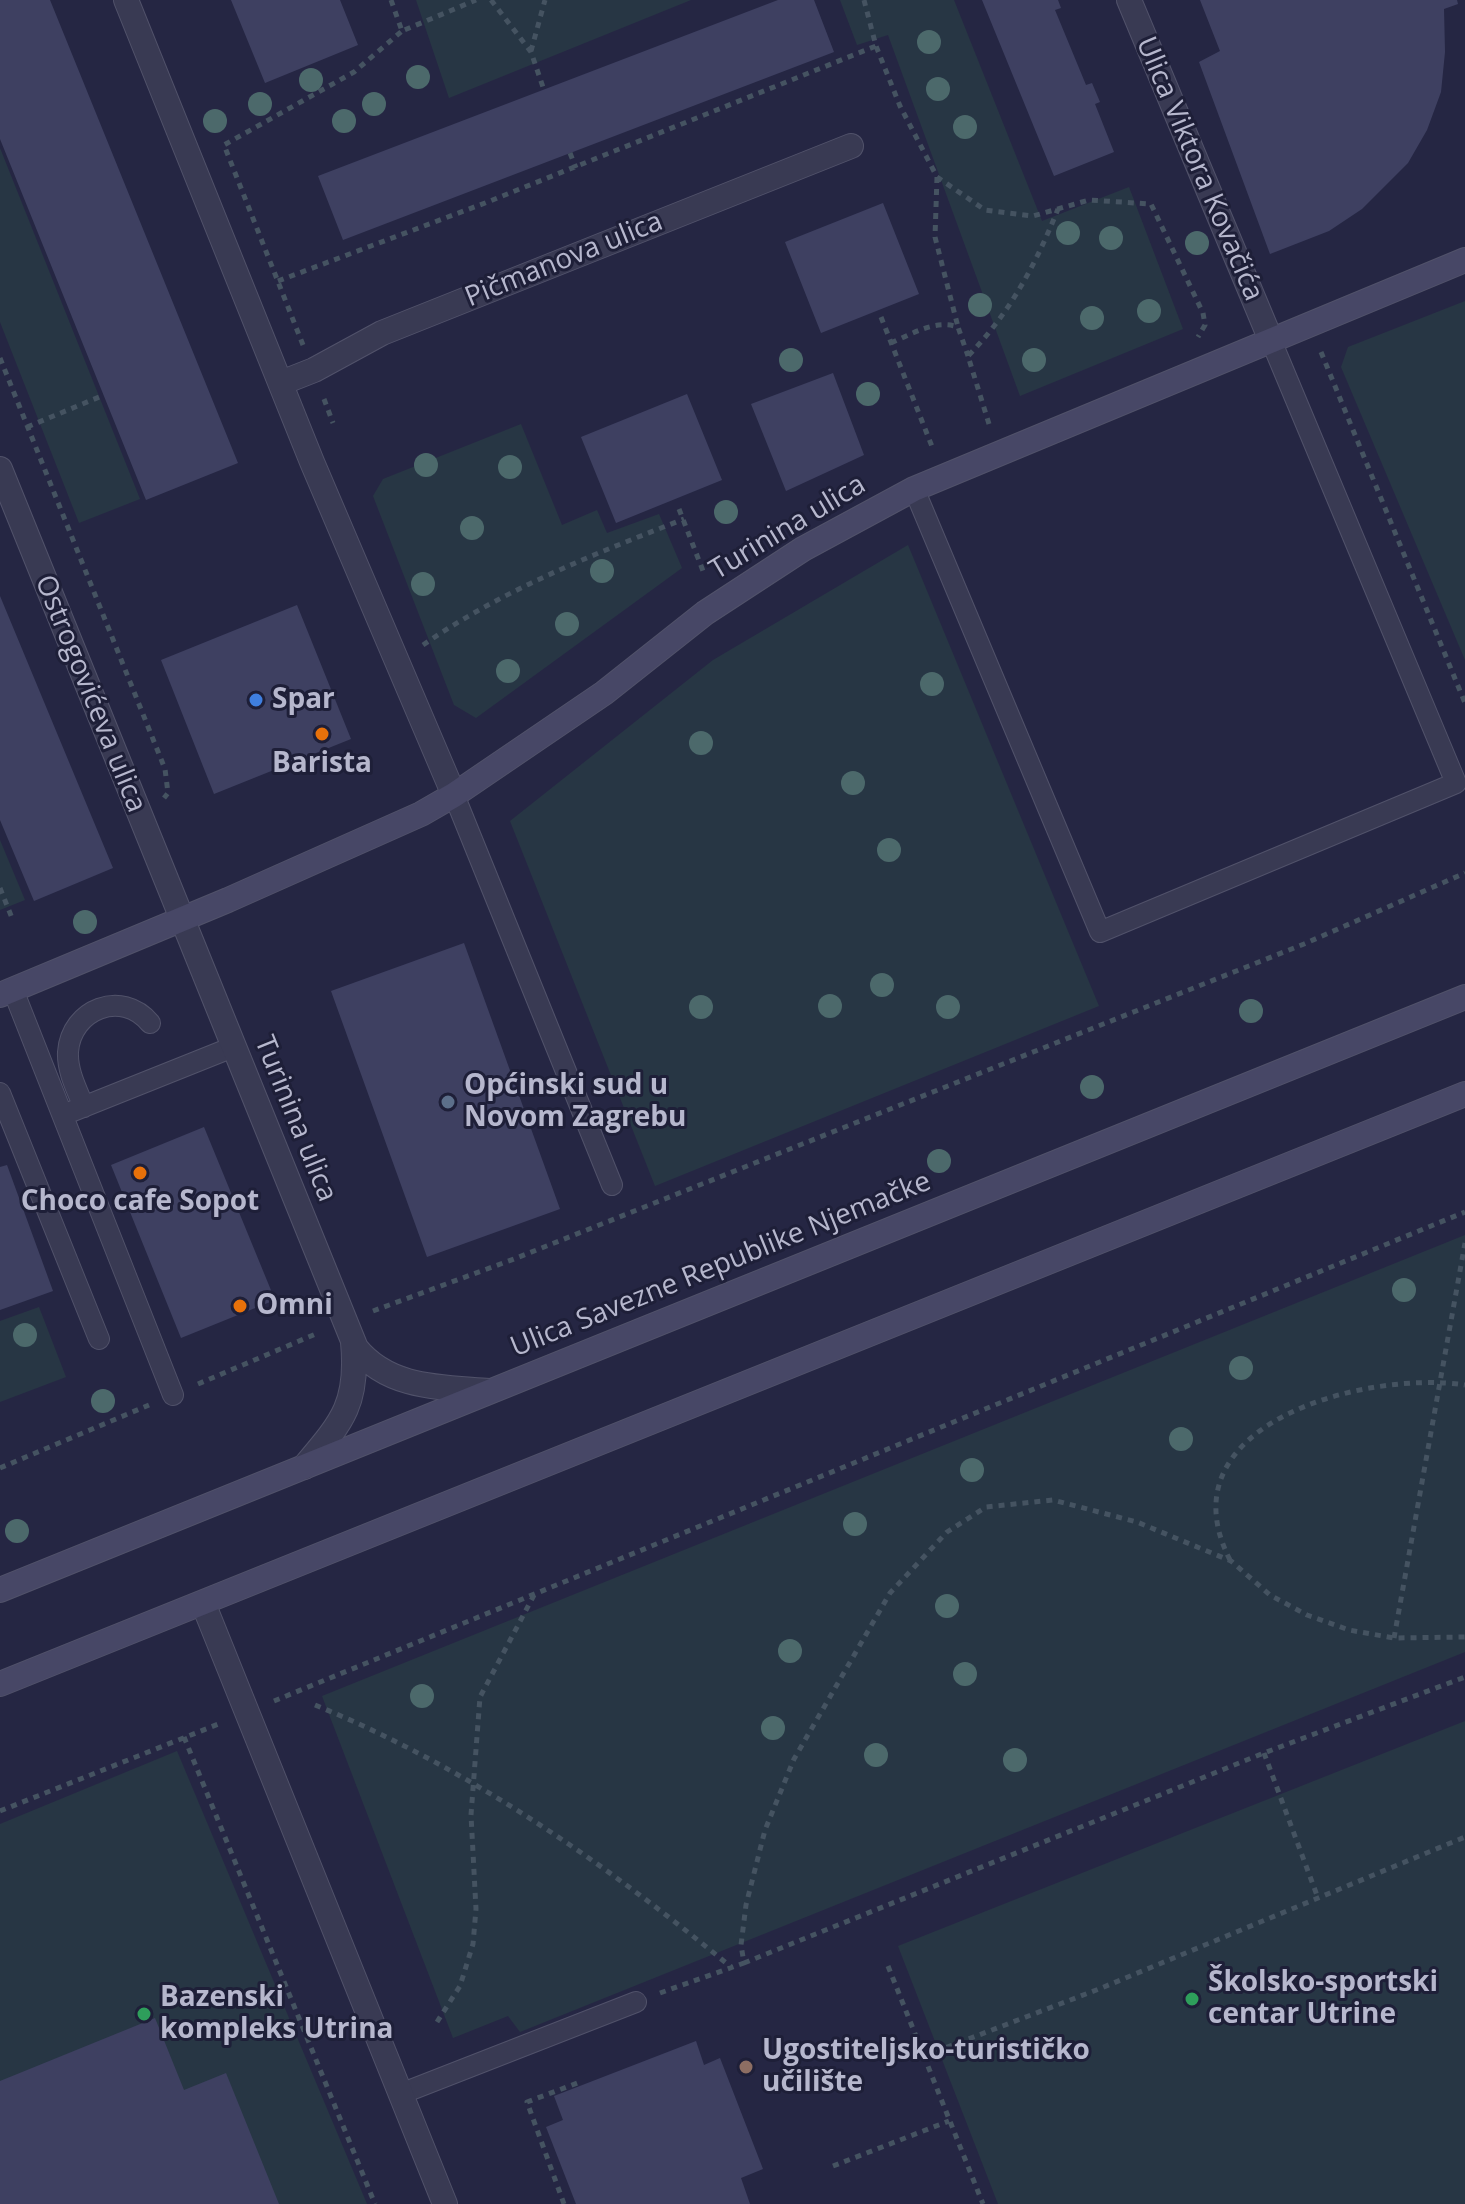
<!DOCTYPE html>
<html>
<head>
<meta charset="utf-8">
<style>
  body { margin:0 }
  canvas { display:block; background:#252643 }
</style>
</head>
<body>
<canvas width="1465" height="2204"></canvas>
<script>
const g = document.querySelector('canvas').getContext('2d');
g.lineJoin = 'round';
function fill(path, color) {
  g.fillStyle = color;
  g.fill(path, 'evenodd');
}
function stroke(path, color, width, dash) {
  g.strokeStyle = color;
  g.lineWidth = width;
  g.lineCap = dash ? 'butt' : 'round';
  g.setLineDash(dash || []);
  g.stroke(path);
}
function label(font, color, halo, rows, align = 'center') {
  g.font = font + ' "Open Sans",sans-serif';
  g.lineWidth = 6;
  g.setLineDash([]);
  g.textBaseline = 'middle';
  g.strokeStyle = halo;
  g.fillStyle = color;
  for (const [text, x, y, turn = 0] of rows) {
    g.save();
    g.translate(x, y);
    g.rotate((+turn || 0) * Math.PI / 180);
    g.textAlign = isNaN(turn) ? turn : align;
    if (halo) g.strokeText(text, 0, 0);
    g.fillText(text, 0, 0);
    g.restore();
  }
}
fill(new Path2D(`
  M416,0H691L449,98Z
  M840,0H954L1042,221L1129,187L1183,329L1020,396L888,35L857,45Z
  M0,148L140,499L79,523L0,322Z
  M1465,301V660L1341,367L1348,347Z
  M521,424L562,525L597,510L607,533L659,514L682,568L476,718L454,705L373,496L383,479Z
  M908,545L1099,1006L655,1186L510,821L713,660Z
  M0,840L25,900L0,910Z
  M1465,1235V1652L520,2032L508,2016L453,2038L322,1696Z
  M39,1307L66,1377L0,1402V1321Z
  M1465,1721V2204H998L898,1946Z
  M177,1751L367,2204H0V1824Z`), '#273644');
fill(new Path2D(`
  M0,0H50L238,463L146,500L0,139Z
  M231,0H340L358,45L265,83Z
  M778,0H814L834,52L343,240L318,176Z
  M982,0H1058L1061,8L1055,10L1086,85L1092,83L1100,102L1095,104L1114,152L1054,176Z
  M1200,0H1457L1458,4L1444,9L1445,52L1441,92L1427,130L1408,163L1362,209L1329,231L1270,254L1199,62L1220,51Z
  M883,203L919,294L821,333L785,242Z
  M833,373L864,455L786,491L751,404Z
  M687,394L722,480L616,523L581,437Z
  M0,596L113,868L34,901L0,820Z
  M297,605L351,739L214,794L161,660Z
  M464,943L560,1209L427,1257L331,991Z
  M204,1127L275,1300L181,1338L111,1165Z
  M7,1165L53,1291L0,1310V1167Z
  M155,2018L184,2090L226,2073L279,2204H0V2081Z
  M696,2041L704,2065L720,2058L763,2169L741,2178L750,2204H576L546,2127L563,2120L554,2096Z`), '#3e4061');
const lane = new Path2D(`
  M914,489L1100,932L1456,783L1270,338
  M454,795L612,1185
  M13,990L173,1395
  M0,1093L99,1339
  M84,1107C77,1090 67,1071 68,1052C71,1009 122,989 150,1023
  M63,1115L233,1047
  M403,2093L636,2002`);
const street = new Path2D(`
  M126,0L312,462L454,795
  M1129,0L1270,338
  M281,383L314,370L382,333L851,146
  M0,469L356,1348C389,1389 441,1387 489,1391
  M304,1467C342,1422 359,1404 353,1342
  M203,1603L445,2204`);
const secondary = new Path2D(`
  M0,995L228,900L421,814L454,795L604,693L705,613L803,549L914,489L1465,260
  M0,1590L1465,997
  M0,1684L1465,1094`);
stroke(lane, '#51526a', 22);
stroke(street, '#51526a', 26);
stroke(secondary, '#51526a', 26);
stroke(new Path2D(`
  M391,0L402,31L476,0
  M491,0L531,52L544,90
  M864,0L876,46L900,106L937,177L985,210L1033,216L1089,200L1151,204L1203,313L1205,325L1198,337
  M531,51L545,0
  M570,153L576,168
  M937,177L935,237L958,327
  M278,281L485,203L876,46
  M881,317L933,449
  M891,343C912,334 935,319 958,327L968,356
  M303,345L224,145L354,72L402,31
  M1321,352L1465,703
  M0,358L165,769L168,793L164,798
  M324,399L333,423
  M989,424L968,356C1010,313 1036,264 1058,209
  M27,427L104,395
  M679,509L705,576
  M423,645C504,589 592,555 684,519
  M0,888L12,918
  M373,1311L514,1259L1304,944L1465,873
  M198,1384L318,1333
  M0,1468L149,1405
  M1230,1560C1160,1423 1368,1370 1465,1385
  M1394,1638L1465,1243
  M274,1701L1465,1212
  M315,1705C467,1767 605,1863 731,1967
  M184,1737L375,2204
  M1264,1753L1318,1898
  M0,1811L221,1723
  M744,1963L1264,1753L1465,1677
  M888,1966L983,2204
  M660,1993L744,1963L741,1945L746,1905L765,1830L794,1759L890,1593L947,1532L986,1507L1053,1500L1137,1522L1231,1561L1270,1595L1307,1615L1349,1630L1394,1638L1465,1637
  M437,2022L460,1986L473,1944L476,1909L471,1815L480,1697L534,1595
  M924,2056L1099,1989L1465,1837
  M833,2166L949,2121
  M564,2204L527,2102L580,2082`), '#455361', 5, [6, 6]);
stroke(lane, '#393a53', 20);
stroke(street, '#393a53', 24);
stroke(secondary, '#474766', 24);
g.fillStyle = '#4c696b';
for (const [x, y] of [
  [929,42],
  [418,77],
  [311,80],
  [938,89],
  [260,104],
  [374,104],
  [215,121],
  [344,121],
  [965,127],
  [1068,233],
  [1111,238],
  [1197,243],
  [980,305],
  [1149,311],
  [1092,318],
  [791,360],
  [1034,360],
  [868,394],
  [426,465],
  [510,467],
  [726,512],
  [472,528],
  [602,571],
  [423,584],
  [567,624],
  [508,671],
  [932,684],
  [701,743],
  [853,783],
  [889,850],
  [85,922],
  [882,985],
  [830,1006],
  [701,1007],
  [948,1007],
  [1251,1011],
  [1092,1087],
  [939,1161],
  [1404,1290],
  [25,1335],
  [1241,1368],
  [103,1401],
  [1181,1439],
  [972,1470],
  [855,1524],
  [17,1531],
  [947,1606],
  [790,1651],
  [965,1674],
  [422,1696],
  [773,1728],
  [876,1755],
  [1015,1760]
]) {
  g.beginPath();
  g.arc(x, y, 12, 0, 2 * Math.PI);
  g.fill();
}
for (const [x, y, r, color] of [
  [256,700,8,"#3f7fe0"],
  [322,734,8,"#e8710a"],
  [448,1102,8,"#5c6f8a"],
  [140,1173,8,"#e8710a"],
  [240,1306,8,"#e8710a"],
  [1192,1999,8,"#2e9e5b"],
  [144,2014,8,"#2e9e5b"],
  [746,2067,8,"#8d6e63"]
]) {
  const dot = new Path2D();
  dot.arc(x, y, r, 0, 2 * Math.PI);
  g.fillStyle = color;
  g.fill(dot);
  stroke(dot, '#1e1f38', 3);
}
label('28px', '#b6b7cd', '#1e1f38', [
  ["Ulica Viktora Kovačića",1199,169,67],
  ["Pičmanova ulica",564,260,-22],
  ["Turinina ulica",788,528,-31],
  ["Ostrogovićeva ulica",90,694,68],
  ["Turinina ulica",295,1119,68],
  ["Ulica Savezne Republike Njemačke",721,1265,-22]
]);
label('bold 28px', '#b6b7cd', '#1e1f38', [
  ["Spar",272,700],
  ["Barista",322,764,"center"],
  ["Općinski sud u",464,1086],
  ["Novom Zagrebu",464,1118],
  ["Choco cafe Sopot",140,1202,"center"],
  ["Omni",256,1306],
  ["Školsko-sportski",1208,1983],
  ["centar Utrine",1208,2015],
  ["Bazenski",160,1998],
  ["kompleks Utrina",160,2030],
  ["Ugostiteljsko-turističko",762,2051],
  ["učilište",762,2083]
], 'left');
</script>
</body>
</html>
